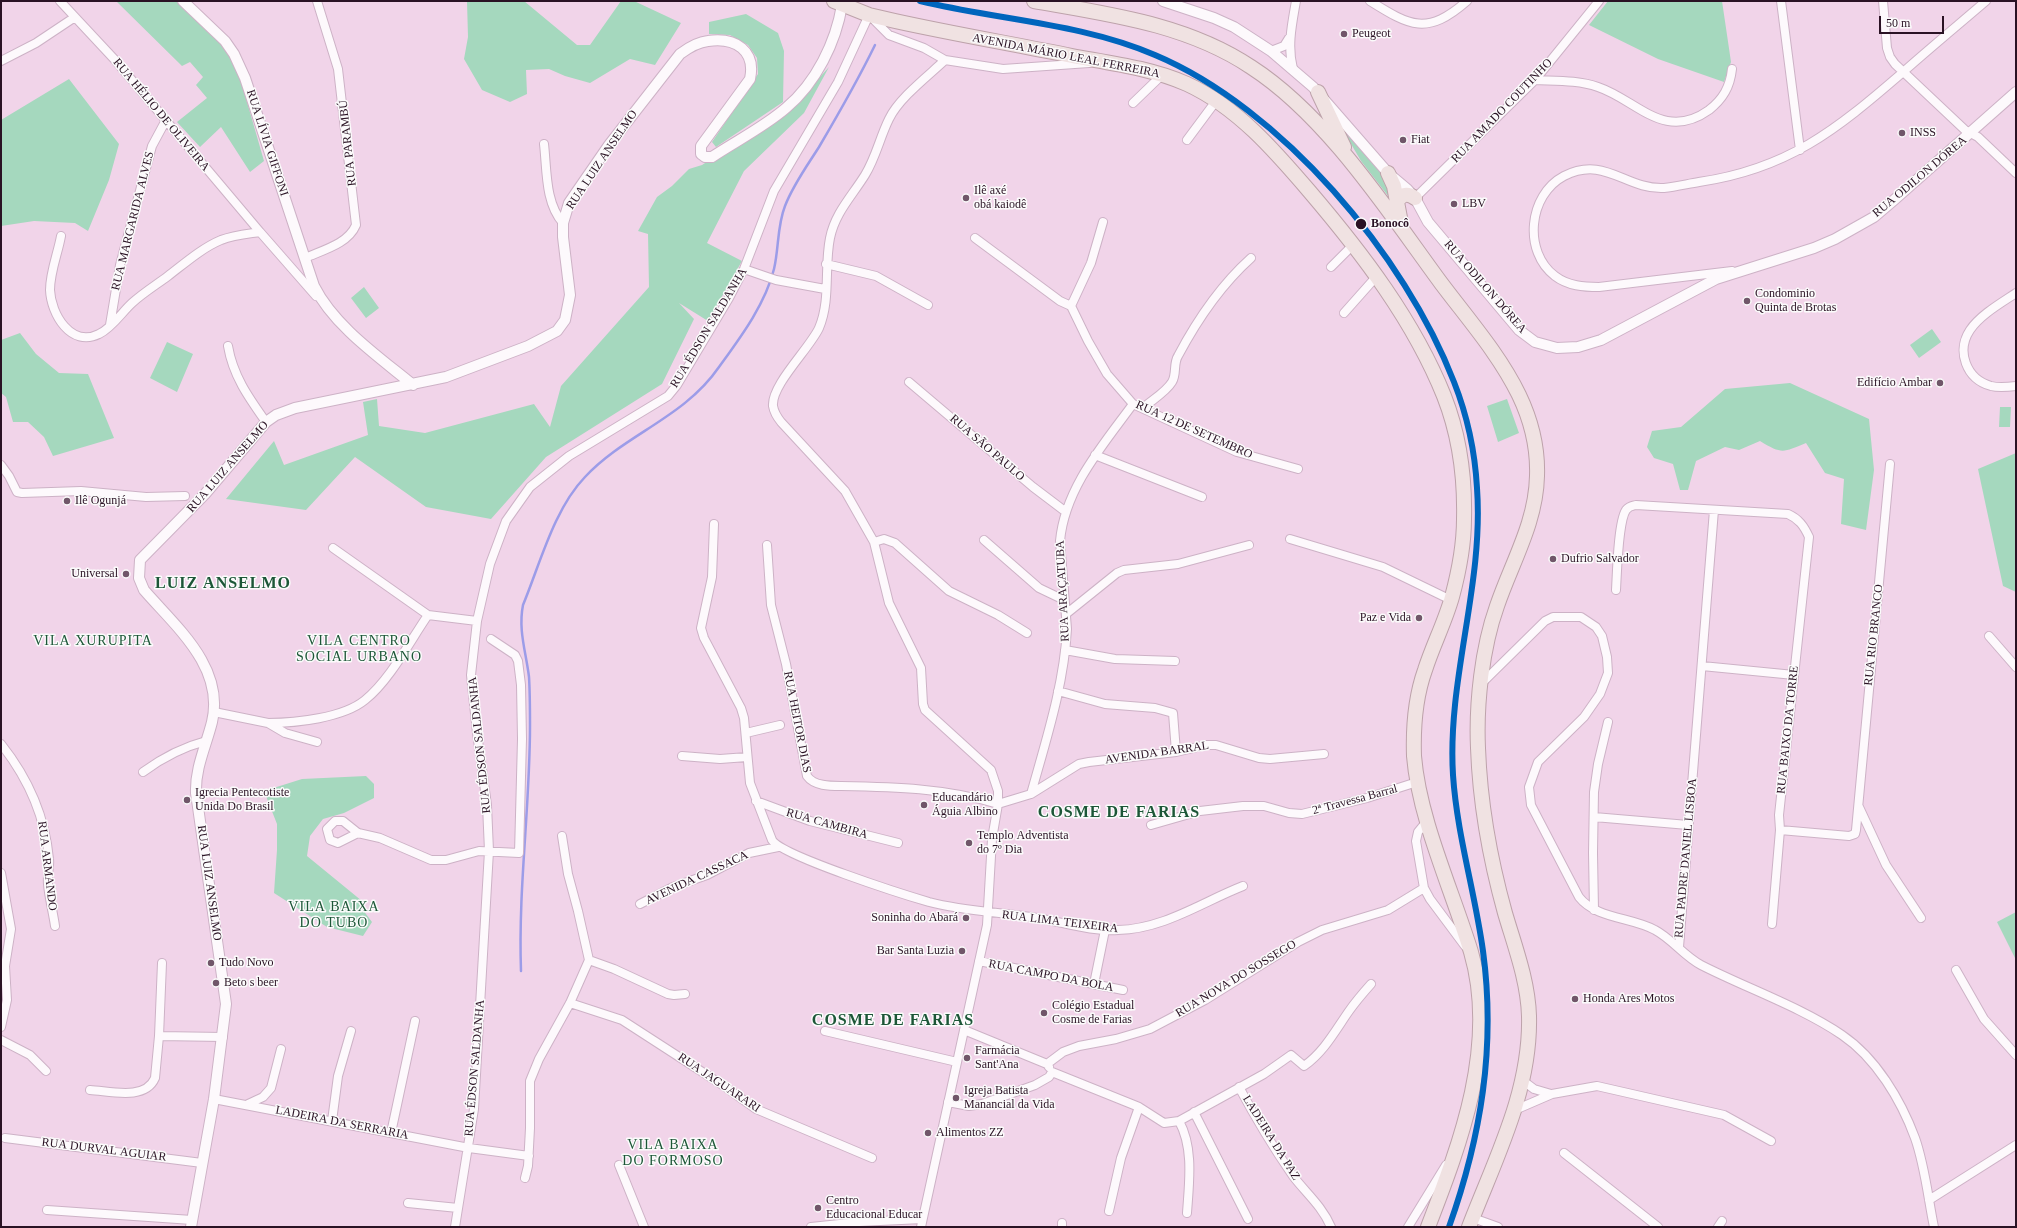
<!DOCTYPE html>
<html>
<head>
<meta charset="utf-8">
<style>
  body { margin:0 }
  #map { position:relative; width:2017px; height:1228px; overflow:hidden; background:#f1d4e9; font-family:Georgia,serif }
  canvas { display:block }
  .frame { position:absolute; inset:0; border:2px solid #2a1224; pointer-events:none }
  .scale { position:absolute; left:1879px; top:16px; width:65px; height:18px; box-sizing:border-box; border:2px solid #2a1224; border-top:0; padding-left:5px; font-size:12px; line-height:14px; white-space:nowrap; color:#2a1224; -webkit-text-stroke:3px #fbfbfb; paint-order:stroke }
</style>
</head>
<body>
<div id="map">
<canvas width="2017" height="1228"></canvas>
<div class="frame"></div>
<div class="scale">50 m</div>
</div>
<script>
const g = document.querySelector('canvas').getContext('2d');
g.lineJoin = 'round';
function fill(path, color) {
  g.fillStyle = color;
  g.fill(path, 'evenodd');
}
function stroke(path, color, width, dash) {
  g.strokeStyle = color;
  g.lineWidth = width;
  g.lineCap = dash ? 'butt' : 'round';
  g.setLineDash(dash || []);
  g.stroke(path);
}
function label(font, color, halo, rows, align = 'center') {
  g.font = font + ' Georgia,serif';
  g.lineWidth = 3;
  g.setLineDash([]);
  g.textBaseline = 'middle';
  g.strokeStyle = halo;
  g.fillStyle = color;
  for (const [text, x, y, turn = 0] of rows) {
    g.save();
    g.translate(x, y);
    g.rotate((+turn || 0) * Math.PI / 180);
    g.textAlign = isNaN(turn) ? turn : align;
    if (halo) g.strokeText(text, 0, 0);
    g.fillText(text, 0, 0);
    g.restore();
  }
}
fill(new Path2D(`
  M116,1H176L226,49L241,81L264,161L250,172L221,127L200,147L177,122L207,98L196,85L203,77L190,62L182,66Z
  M467,1H524L577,45H590L621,1H634L681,23L655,65L630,59L590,83L565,76L549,69L526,70L527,94L510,102L482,90L464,59L468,37Z
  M1608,1H1722L1731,62L1724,82L1658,59L1589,25Z
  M746,14L778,33L784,51L783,102L716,147L712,142L758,74L757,58L748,45L730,35L709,34V22Z
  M829,67L804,113L744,171L707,243L742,261L708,321L679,303L694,319L662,384L546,457L491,519L426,507L355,457L306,510L226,499L274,441L284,465L368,435L363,402L377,399L379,426L425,433L534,404L550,427L561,386L649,287L648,234L638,231L657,197L672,186L689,169L702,165L794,106Z
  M69,79L119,144L109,180L88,231L75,223L34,221L1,226V120Z
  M1337,120L1389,182L1392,201L1361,161Z
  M364,287L379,308L366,318L351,298Z
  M1932,329L1941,342L1919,358L1910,345Z
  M20,333L36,354L59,373L88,374L114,438L53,456L44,437L28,422H13L6,397L1,393V340Z
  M167,342L193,354L177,392L150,378Z
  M1790,383L1869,419L1874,470L1866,530L1841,524L1844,479L1825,473L1806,443C1783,452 1783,455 1760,441L1739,450L1725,447L1696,461L1688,490H1680L1673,464L1654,458L1647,447L1652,431L1681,427L1725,389Z
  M1507,399L1519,433L1498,442L1487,406Z
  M2000,407H2011L2010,427H1999Z
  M2016,453V592L2003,586L1978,469Z
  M366,776L374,784V798L344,813L323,819L310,836L307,856L362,901L363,910L372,922L363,936L327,927L274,893L277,850V824L264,791L302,779Z
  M2016,912V960L1997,922Z`), '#a5d8be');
stroke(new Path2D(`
  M521,971C518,889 530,807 530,726C530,710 530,693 529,677C526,652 518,630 523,605C540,564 554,509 585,477C625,434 684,418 719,367C740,338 765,305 774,269C779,248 777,226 785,206C793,185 807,166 819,147C839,113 858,80 875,45`), '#9c9ce8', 2.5);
const minor = new Path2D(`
  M60,1L115,60L260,232
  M1370,1C1410,26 1427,36 1467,1
  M1781,1L1800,150
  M1883,1L1887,48L1890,57L1895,64L1965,130L1978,137L2016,173
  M1271,51L1284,46L1289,38
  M1,61L36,43L75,17
  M1293,69C1287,46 1292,24 1296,1
  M1535,80C1556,81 1578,80 1598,87C1637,100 1664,142 1709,110C1723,99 1730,87 1732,69
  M1133,103L1162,75
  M1187,140L1216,101
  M544,144C547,170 545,203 563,223
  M1415,198L1535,80L1599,1
  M61,236C58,253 50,272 50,290C51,314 71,348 99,334C112,328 122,312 132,303C143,293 156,285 168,276C185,263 202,248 221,240C234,235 247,234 260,232L316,296
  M975,238L1060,301L1071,306
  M305,258C323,250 348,244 356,225L338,69L317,1
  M826,264L876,276L928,305
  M1331,267L1353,245
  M744,269L776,280L825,289
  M1732,271L1599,287C1584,287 1568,286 1555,276C1523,252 1528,195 1564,176C1605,155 1626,190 1664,188C1675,187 1687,184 1699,182C1788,169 1836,130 1902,73C1929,49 1958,25 1986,1
  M2016,293C2001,303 1980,315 1970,330C1956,351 1966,379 1991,386C1999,388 2008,387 2016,386
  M1071,306L1088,341L1107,374L1133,404L1237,452L1298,469
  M1071,306L1091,263L1103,222
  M1344,313L1376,277
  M110,325L120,265L152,146L166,120
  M228,346C233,376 249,398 266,422
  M909,382L1033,487L1066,512
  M1143,408C1152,400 1166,392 1172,382C1177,374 1173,364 1178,356C1196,322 1222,284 1251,258
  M1095,455L1202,497
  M1,465L9,476L17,492L22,493L81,491L146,497L185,496
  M714,524L712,577L701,628L704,638L741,708L744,718L750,783L772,840C782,856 905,895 929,902C964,911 997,912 1031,917C1060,921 1090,932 1118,930C1164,929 1202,902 1243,886
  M1290,539L1383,567L1451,600
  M984,540L1039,588L1064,600
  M874,542L884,539L895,543L949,591L998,615L1027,633
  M767,545L771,605L786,664L807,776C814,786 830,786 841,786C894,787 946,788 998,804
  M333,548L428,615L477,621
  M1616,590C1617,574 1618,522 1626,510C1629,506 1632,506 1636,505L1788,514C1799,519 1804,526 1809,537L1779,815L1780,830L1772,924
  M1066,614L1117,573L1124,570L1178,564L1249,545
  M1989,636L2016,667
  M1065,650L1115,659L1175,661
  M1702,666L1794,675
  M1482,683L1545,621L1553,617H1581L1596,627L1602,636L1607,657L1608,673L1600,694L1584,717L1538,762L1529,787L1531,805L1579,897C1596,919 1632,917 1655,930C1672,939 1684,956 1701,965C1746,988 1801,1007 1842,1035C1876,1058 1901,1100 1915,1138C1925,1166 1928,1198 1934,1227
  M1058,691L1105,704L1155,708L1173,713L1176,752
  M214,712L268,723L285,733L317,742
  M268,723C296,723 343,718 365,700C390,680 410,641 428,615
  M746,733L780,725
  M1,744C28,778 45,816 49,859C50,867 47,875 48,884C49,897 53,912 55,926
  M682,756L720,759L747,757
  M143,772C162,758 183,747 206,741
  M1031,794C1046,740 1064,685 1067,629L1060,541C1065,488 1103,445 1133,404
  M756,801L810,821L898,843
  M998,804L1031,794L1079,764L1089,762L1176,752L1206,745H1216L1259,758L1270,759L1324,754
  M1859,807L1886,865L1921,918
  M1594,817L1688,825
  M1427,821L1418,832L1416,841L1424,888L1430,899L1465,946
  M1151,825L1200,811L1243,806H1264L1289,813L1302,814L1367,798L1417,782
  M1780,830L1849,836L1855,834L1856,830L1890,464
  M358,833L338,843L330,840L327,829L335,821H343L358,833L380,838L431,860H446L479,851L519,853L522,739L521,685L518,661L515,655L491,639
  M1,873L11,929L5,966L7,1000L1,1027
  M640,904L673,887L707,875L749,853L778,847
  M1594,910L1593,853L1594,792L1598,764L1608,722
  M1679,947L1714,510
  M589,960L614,969L668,994L674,995L685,994
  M979,961L1123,990
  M1956,970L1984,1019L2016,1055
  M1094,984L1105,930
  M570,1003L622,1020L724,1086L756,1109L872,1158
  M964,1030L1047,1064L1049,1067
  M825,1031L957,1062
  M159,1036L223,1037
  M1,1040L30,1055L46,1071
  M1047,1064L1063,1052L1079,1046L1116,1039L1150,1029L1205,1000L1298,942L1322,930L1388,910L1424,888
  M1522,1080L1534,1089L1551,1094
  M1239,1087C1255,1117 1273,1147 1293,1176C1306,1193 1322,1206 1331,1227
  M90,1090C110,1091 145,1101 155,1078L159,1036L162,963
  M214,1099L469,1148L529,1156
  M948,1102L969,1106L982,1104L1035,1085L1049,1077L1052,1072L1139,1107L1164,1123L1179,1121L1264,1074L1291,1055L1304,1066C1324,1052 1335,1031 1349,1011C1356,1001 1363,993 1371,984
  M248,1104L263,1097L271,1088L281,1049
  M1515,1110L1552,1094L1597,1086L1724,1115L1771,1141
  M1194,1112L1248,1219
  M332,1121L338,1076L351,1031
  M1179,1121C1194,1148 1189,1183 1187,1213
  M391,1133L415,1021
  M5,1138L202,1163
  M1564,1153L1658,1227
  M619,1165L644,1227
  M525,1178L528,1166L530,1128V1081L539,1059L570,1003L589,960L578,911L568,874L562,836
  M1929,1200L2016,1145
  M408,1203L458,1208
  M47,1210L192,1220
  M1109,1211L1121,1158L1139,1107
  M1473,1218L1498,1227
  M1062,1223V1227
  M455,1227L474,1109L489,851L487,805L477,733L471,675L477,621L490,564L506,521L530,487L569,456L668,396L677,385L729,298L744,269L774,191L838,82L869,15L889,35L924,48L945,60
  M811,1227L859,1222L922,1219
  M921,1227L987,925L992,839L998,804V791L991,770L925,710L923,704L921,668L889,603L874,542L845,491L781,422C777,417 774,412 773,406C771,385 810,348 819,328C831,300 824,267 830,238C835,213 852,196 865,175C876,157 880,137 889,119C899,98 928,76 945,60L1003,69L1089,63
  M1408,1227L1446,1165
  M1718,1227L1722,1221`);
const tertiary = new Path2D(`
  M183,1L225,41L234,54L245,78L314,286C334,326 379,357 413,385
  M1163,1L1214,18L1234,27L1271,51L1313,87L1388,173L1407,189L1415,198L1428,222L1519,330L1535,342L1557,348L1578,347L1601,340L1716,279L1814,248L1835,239L1874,217L1894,200L2016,92
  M191,1227L214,1099L226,1004L196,793C195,768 206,746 212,722C225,667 176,627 144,590L139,578L140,560L205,494L266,422L276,415L295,408L446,377L528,346L557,331L565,320L570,295L563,237V223L569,203L609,145L680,54C688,48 698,42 708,41C736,37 756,51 750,79L701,146V154L705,157H712C736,141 764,127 786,108C816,83 836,42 842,5`);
const trunk = new Path2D(`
  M834,1L869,15L895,21C954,34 1013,44 1072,56C1110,63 1151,68 1187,84C1237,107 1275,151 1310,192C1362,253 1414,321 1444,396C1459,434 1465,477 1464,519C1464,545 1459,571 1452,597C1445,622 1433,645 1425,670C1415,698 1413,726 1414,756C1419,819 1452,890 1471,952C1498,1044 1461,1142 1428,1227
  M1034,1C1108,14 1187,24 1251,67C1327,116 1388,211 1441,283C1468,319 1499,354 1519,395C1531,420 1538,448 1537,476C1536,523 1512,562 1497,606C1482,648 1476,704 1478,748C1480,804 1490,859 1505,913C1515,947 1528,981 1529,1016C1531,1091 1495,1159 1469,1227
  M1318,92L1344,147
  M1388,173L1394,186L1401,223
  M1396,203C1401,195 1406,192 1415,198`);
stroke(minor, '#cdb2c6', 10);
stroke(tertiary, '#cdb2c6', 12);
stroke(trunk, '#bda2aa', 16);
stroke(minor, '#fdf9fc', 8);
stroke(tertiary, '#fdf9fc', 10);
stroke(trunk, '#f0e2e2', 14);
stroke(new Path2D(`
  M920,1C998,20 1081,23 1155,55C1281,108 1405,255 1454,382C1467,415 1475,452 1477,488C1484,585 1447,678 1453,775C1457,835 1475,892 1483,951C1496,1047 1481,1137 1449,1227`), '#0065bd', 6);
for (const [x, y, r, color] of [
  [1344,34,4,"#705669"],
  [1902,133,4,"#705669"],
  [1403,140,4,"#705669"],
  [966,198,4,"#705669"],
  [1454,204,4,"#705669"],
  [1361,224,6,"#2a1224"],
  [1747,301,4,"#705669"],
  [1940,383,4,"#705669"],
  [67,501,4,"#705669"],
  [1553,559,4,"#705669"],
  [126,574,4,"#705669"],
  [1419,618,4,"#705669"],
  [187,800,4,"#705669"],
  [924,805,4,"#705669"],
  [969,843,4,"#705669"],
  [966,918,4,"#705669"],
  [962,951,4,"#705669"],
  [211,963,4,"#705669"],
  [216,983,4,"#705669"],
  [1575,999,4,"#705669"],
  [1044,1013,4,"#705669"],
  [967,1058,4,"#705669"],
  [956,1098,4,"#705669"],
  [928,1133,4,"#705669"],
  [818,1208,4,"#705669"]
]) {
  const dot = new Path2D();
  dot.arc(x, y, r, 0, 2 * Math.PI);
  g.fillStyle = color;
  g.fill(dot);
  stroke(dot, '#fbfbfb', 1.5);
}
label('12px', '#2a1224', '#fbfbfb', [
  ["Peugeot",1352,34],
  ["INSS",1910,133],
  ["Fiat",1411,140],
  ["Ilê axé",974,191],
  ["obá kaiodê",974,205],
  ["LBV",1462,204],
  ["Condominio",1755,294],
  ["Quinta de Brotas",1755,308],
  ["Edifício Ambar",1932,383,"right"],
  ["Ilê Ogunjá",75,501],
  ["Dufrio Salvador",1561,559],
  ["Universal",118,574,"right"],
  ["Paz e Vida",1411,618,"right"],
  ["Igrecia Pentecotiste",195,793],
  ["Unida Do Brasil",195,807],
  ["Educandário",932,798],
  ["Águia Albino",932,812],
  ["Templo Adventista",977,836],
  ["do 7º Dia",977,850],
  ["Soninha do Abará",958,918,"right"],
  ["Bar Santa Luzia",954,951,"right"],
  ["Tudo Novo",219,963],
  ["Beto s beer",224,983],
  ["Honda Ares Motos",1583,999],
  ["Colégio Estadual",1052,1006],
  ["Cosme de Farias",1052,1020],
  ["Farmácia",975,1051],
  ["Sant'Ana",975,1065],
  ["Igreja Batista",964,1091],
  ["Manancial da Vida",964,1105],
  ["Alimentos ZZ",936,1133],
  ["Centro",826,1201],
  ["Educacional Educar",826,1215]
], 'left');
label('12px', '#2a1224', '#fbfbfb', [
  ["AVENIDA MÁRIO LEAL FERREIRA",1066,56,11],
  ["RUA AMADO COUTINHO",1502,111,-46],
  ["RUA HÉLIO DE OLIVEIRA",161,115,50],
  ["RUA LÍVIA GIFFONI",267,143,72],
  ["RUA PARAMBÚ",348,143,-96],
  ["RUA LUIZ ANSELMO",602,160,-56],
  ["RUA ODILON DÓREA",1920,177,-40],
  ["RUA MARGARIDA ALVES",133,221,-76],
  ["RUA ODILON DÓREA",1485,287,49],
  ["RUA ÉDSON SALDANHA",709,328,-59],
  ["RUA 12 DE SETEMBRO",1194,430,24],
  ["RUA SÃO PAULO",987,448,41],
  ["RUA LUIZ ANSELMO",228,467,-49],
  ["RUA ARAÇATUBA",1063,591,-93],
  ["RUA RIO BRANCO",1874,635,-84],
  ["RUA HEITOR DIAS",797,722,79],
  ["RUA BAIXO DA TORRE",1788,730,-84],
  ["RUA ÉDSON SALDANHA",480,745,-96],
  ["AVENIDA BARRAL",1157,753,-8],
  ["2ª Travessa Barral",1355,800,-15],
  ["RUA CAMBIRA",827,824,16],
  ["RUA PADRE DANIEL LISBOA",1686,858,-85],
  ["RUA ARMANDO",47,866,83],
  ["AVENIDA CASSACA",697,878,-25],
  ["RUA LUIZ ANSELMO",209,883,82],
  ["RUA LIMA TEIXEIRA",1060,922,7],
  ["RUA CAMPO DA BOLA",1051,976,11],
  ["RUA NOVA DO SOSSEGO",1236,979,-31],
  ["RUA ÉDSON SALDANHA",475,1068,-85],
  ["RUA JAGUARARI",719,1083,34],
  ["LADEIRA DA SERRARIA",342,1123,11],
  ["LADEIRA DA PAZ",1271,1138,58],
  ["RUA DURVAL AGUIAR",104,1150,7]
]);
label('bold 12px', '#2a1224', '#fbfbfb', [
  ["Bonocô",1371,224]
], 'left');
g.letterSpacing = '1px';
label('14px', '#1c5637', '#fbfbfb', [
  ["VILA XURUPITA",93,641],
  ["VILA CENTRO",359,641],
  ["SOCIAL URBANO",359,657],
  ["VILA BAIXA",334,907],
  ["DO TUBO",334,923],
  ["VILA BAIXA",673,1145],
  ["DO FORMOSO",673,1161]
]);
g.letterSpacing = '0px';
g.letterSpacing = '1px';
label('bold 16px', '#1c5637', '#fbfbfb', [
  ["LUIZ ANSELMO",223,584],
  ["COSME DE FARIAS",1119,813],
  ["COSME DE FARIAS",893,1021]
]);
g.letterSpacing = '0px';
</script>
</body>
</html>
